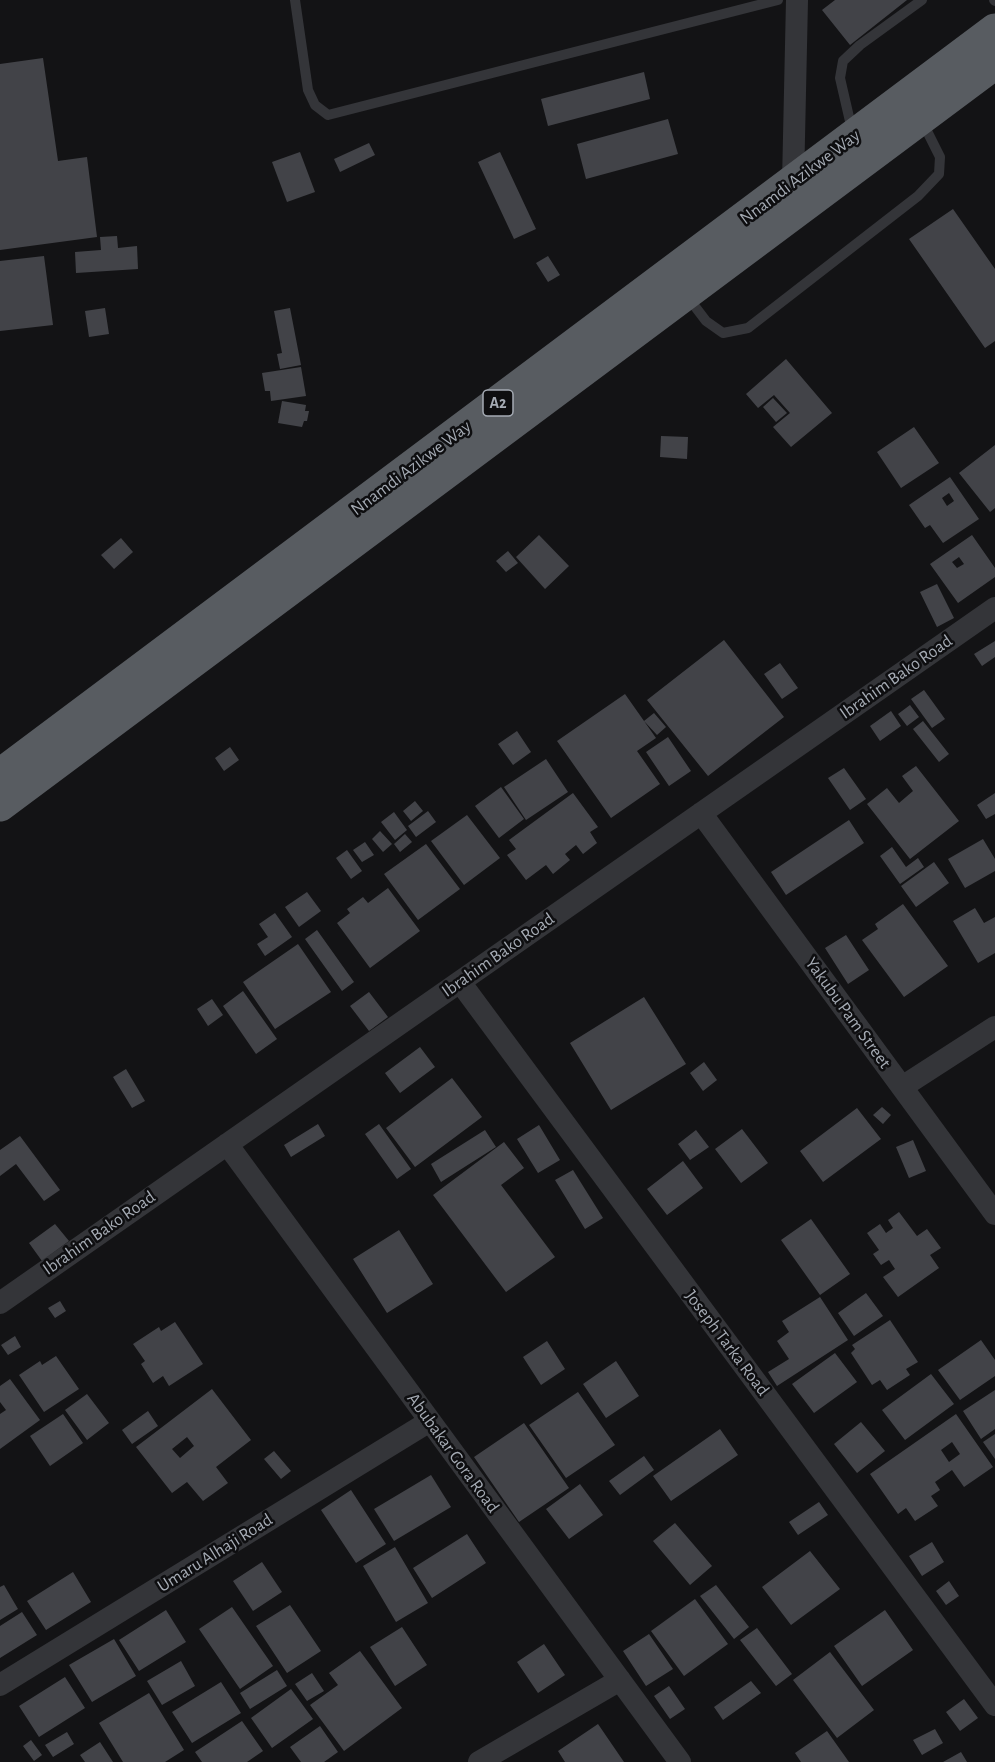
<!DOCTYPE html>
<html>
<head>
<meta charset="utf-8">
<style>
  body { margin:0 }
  canvas { display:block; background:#131315 }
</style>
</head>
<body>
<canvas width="995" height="1762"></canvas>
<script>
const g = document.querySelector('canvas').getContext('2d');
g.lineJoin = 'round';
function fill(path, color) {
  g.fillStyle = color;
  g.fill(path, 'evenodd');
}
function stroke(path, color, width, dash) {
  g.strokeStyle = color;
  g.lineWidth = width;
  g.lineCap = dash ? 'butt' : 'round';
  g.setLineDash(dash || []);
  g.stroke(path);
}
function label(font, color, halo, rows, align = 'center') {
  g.font = font + ' "Alegreya Sans",sans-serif';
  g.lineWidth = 5;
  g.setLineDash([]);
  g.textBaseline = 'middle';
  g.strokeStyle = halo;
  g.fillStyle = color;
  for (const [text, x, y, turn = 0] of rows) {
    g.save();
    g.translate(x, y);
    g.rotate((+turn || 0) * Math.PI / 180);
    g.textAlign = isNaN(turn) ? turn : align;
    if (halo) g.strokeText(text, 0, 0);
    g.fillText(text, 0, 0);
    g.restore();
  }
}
fill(new Path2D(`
  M835,0H907L850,45L822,10Z
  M43,58L58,161L87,157L97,237L0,250V64Z
  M644,72L650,99L548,126L541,99Z
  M668,119L678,154L586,179L577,144Z
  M369,143L375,155L340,172L334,159Z
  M300,152L315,192L287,202L272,162Z
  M500,152L536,229L514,239L478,162Z
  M953,209L995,269V341L985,348L909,239Z
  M117,236L118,248L137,246L138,269L76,273L75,252L101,250L100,237Z
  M44,256L53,325L0,331V261Z
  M548,256L560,275L548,282L536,263Z
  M105,308L109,334L89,337L85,311Z
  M290,308L301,365L280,369L277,354L282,353L274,311Z
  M786,359L832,413L791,447L773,427L790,413L774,395L758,408L746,394Z
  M301,367L306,396L271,401L270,391H265L262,373Z
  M773,398L787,413L776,422L763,407Z
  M282,401L306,405L305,411H309L307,421H304L302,427L278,423Z
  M914,427L939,463L901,488L877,452Z
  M661,436L688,437L687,459L660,457Z
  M995,445V508L990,512L959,473Z
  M950,477L979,519L943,543L930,525L925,528L909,505ZM949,493L954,501L947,506L942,498Z
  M539,535L569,566L545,589L516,557Z
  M972,535L995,568V577L958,603L930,564ZM959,557L964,564L957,568L952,562Z
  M121,538L133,552L114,569L101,555Z
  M508,551L518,563L506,572L496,561Z
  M937,584L954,618L937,627L920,592Z
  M724,640L784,717L708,776L647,700Z
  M995,641V657L982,666L974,654Z
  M780,663L798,688L782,699L764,674Z
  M924,690L945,719L932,728L911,699Z
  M625,694L656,738L637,751L660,784L611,818L557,741Z
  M910,705L919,717L907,726L898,714Z
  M891,711L901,726L880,741L870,726Z
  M654,713L666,727L657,735L644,721Z
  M923,721L949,754L939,762L913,729Z
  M517,731L531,752L513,765L498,744Z
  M668,737L691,771L669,786L646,752Z
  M230,747L239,760L224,771L215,758Z
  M546,759L568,792L526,820L504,787Z
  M916,766L959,821L910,859L867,804L887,788L899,803L913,791L902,776Z
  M844,768L866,799L850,810L828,778Z
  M501,787L524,819L499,838L475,806Z
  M573,793L598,827L590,832L597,843L583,854L576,845L565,854L570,860L553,874L546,865L526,880L507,855L516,849L509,840Z
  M995,793V814L986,819L977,805Z
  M415,801L423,811L411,821L403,811Z
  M428,811L436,822L416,837L408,826Z
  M394,812L407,830L395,840L381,822Z
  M467,815L500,858L464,885L431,841Z
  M849,820L864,843L786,895L771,872Z
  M380,831L392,844L383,852L372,839Z
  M405,834L412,842L400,852L394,844Z
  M983,839L995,859V871L965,888L948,859Z
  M365,842L374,855L362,862L353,850Z
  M426,844L460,889L418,920L384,874Z
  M892,847L906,867L918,858L924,867L900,884L880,856Z
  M347,850L362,871L351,879L336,858Z
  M934,862L949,883L916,907L901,886Z
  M388,888L420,931L370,968L337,923L350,913L347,909L363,897L368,903Z
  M307,892L321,911L299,927L285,907Z
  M903,904L948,966L904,997L862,940L878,929L875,924Z
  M975,908L984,923L995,917V953L978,963L953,921Z
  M275,913L292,937L265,956L257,944L268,937L259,924Z
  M317,930L354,982L342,991L305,939Z
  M846,935L869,970L848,984L825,948Z
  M298,944L331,992L275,1029L243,982Z
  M243,991L277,1039L256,1054L223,1006Z
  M369,992L388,1017L369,1031L350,1006Z
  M644,997L686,1064L611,1110L570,1043Z
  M212,999L223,1015L208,1026L197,1009Z
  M420,1047L435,1067L400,1093L385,1073Z
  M704,1062L717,1080L703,1091L690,1073Z
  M126,1069L145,1101L132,1108L113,1077Z
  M452,1078L482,1117L415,1167L386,1128Z
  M882,1107L891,1115L883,1124L873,1115Z
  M857,1108L881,1139L823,1182L800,1151Z
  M318,1124L325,1136L291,1157L284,1145Z
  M379,1124L411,1169L397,1179L365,1134Z
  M539,1125L560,1160L538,1173L517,1139Z
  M742,1129L768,1163L741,1183L715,1149Z
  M485,1130L496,1147L441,1182L431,1164Z
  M696,1130L709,1147L690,1160L678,1144Z
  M20,1136L60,1190L44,1201L16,1164L0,1176V1150Z
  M913,1140L926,1171L909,1178L896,1147Z
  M504,1142L524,1168L501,1185L555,1257L506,1292L433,1195Z
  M683,1161L703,1188L667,1215L647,1189Z
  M573,1170L603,1218L585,1229L555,1180Z
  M899,1212L917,1236L927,1229L941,1248L930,1255L939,1268L898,1297L883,1277L895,1269L889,1260L881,1265L873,1254L879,1250L867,1233L880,1224L886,1233L893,1228L888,1220Z
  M811,1219L850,1274L820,1295L781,1240Z
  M55,1224L69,1241L42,1261L29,1243Z
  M399,1230L433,1284L387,1313L353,1259Z
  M866,1293L883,1316L854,1336L838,1313Z
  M820,1297L848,1340L777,1386L768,1372L789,1359L777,1341L789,1332L782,1321Z
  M60,1301L66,1311L55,1318L48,1308Z
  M890,1320L918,1362L906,1369L910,1375L887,1390L880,1380L872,1385L851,1353L855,1349L852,1345Z
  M175,1322L203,1364L169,1386L163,1376L153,1383L141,1364L145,1361L133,1344L159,1327L161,1331Z
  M15,1336L21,1347L8,1355L1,1345Z
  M981,1340L995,1360V1376L960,1400L938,1370Z
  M547,1341L565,1369L541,1385L523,1357Z
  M835,1353L857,1382L814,1413L792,1384Z
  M56,1356L79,1389L44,1412L19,1375L40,1361L42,1365Z
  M616,1361L639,1396L606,1418L583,1384Z
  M931,1374L954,1404L905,1440L882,1410Z
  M10,1379L40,1420L0,1449V1414L6,1410L0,1402V1386Z
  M212,1389L251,1440L216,1467L228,1483L203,1501L187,1482L172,1493L136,1447ZM187,1437L194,1446L180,1458L172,1449Z
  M995,1390V1429L981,1439L963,1411Z
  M578,1392L615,1445L566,1478L529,1425Z
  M87,1394L109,1423L87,1440L65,1410Z
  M148,1411L158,1426L132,1444L122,1430Z
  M63,1414L83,1443L50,1466L30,1436Z
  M956,1414L993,1467L964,1487L952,1470L935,1482L940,1490L931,1496L938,1506L915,1521L906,1508L898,1514L870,1474ZM952,1442L960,1454L949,1462L941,1450Z
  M861,1422L885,1451L857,1473L834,1444Z
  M524,1423L569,1488L519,1522L474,1457Z
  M720,1429L738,1455L671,1501L653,1476Z
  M995,1434V1459L983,1442Z
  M274,1451L291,1471L281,1479L264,1459Z
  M644,1456L654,1470L620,1495L609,1481Z
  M431,1475L451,1507L394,1541L374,1509Z
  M580,1484L603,1515L569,1539L546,1509Z
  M351,1490L386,1544L356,1563L321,1510Z
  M819,1502L828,1515L798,1535L789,1522Z
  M675,1523L712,1566L690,1585L653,1541Z
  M467,1534L486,1563L432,1598L413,1568Z
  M932,1542L944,1562L922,1576L909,1556Z
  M395,1547L428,1603L396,1622L363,1566Z
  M810,1551L840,1589L791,1625L762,1587Z
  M262,1562L282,1592L253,1611L233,1581Z
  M73,1572L91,1602L46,1630L27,1601Z
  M949,1581L959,1596L946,1605L936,1591Z
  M4,1585L18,1609L0,1620V1587Z
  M716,1585L749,1627L734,1639L700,1596Z
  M695,1599L728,1644L684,1676L651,1631Z
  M290,1605L321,1651L287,1673L256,1626Z
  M232,1607L273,1666L240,1689L199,1629Z
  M166,1610L186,1642L139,1671L119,1640Z
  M885,1610L913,1650L862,1686L834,1646Z
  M22,1612L37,1635L0,1658V1626Z
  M402,1627L427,1665L395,1686L370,1647Z
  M757,1628L792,1674L776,1686L740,1640Z
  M649,1634L673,1669L646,1686L623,1651Z
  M114,1639L136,1676L92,1702L69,1665Z
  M544,1644L565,1675L538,1693L517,1662Z
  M360,1651L402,1708L344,1751L310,1705L338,1685L329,1673Z
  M830,1652L874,1710L837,1738L793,1680Z
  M181,1661L195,1686L162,1705L147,1681Z
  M277,1670L287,1686L250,1709L240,1693Z
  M312,1673L324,1691L307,1701L295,1684Z
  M65,1677L85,1708L39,1737L19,1706Z
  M751,1681L761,1693L723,1720L714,1707Z
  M221,1682L241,1713L192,1743L172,1712Z
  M669,1686L685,1709L670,1719L654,1696Z
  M291,1689L313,1719L272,1748L251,1718Z
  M149,1693L184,1750L165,1762H123L99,1723Z
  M964,1699L978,1718L960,1731L946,1712Z
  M242,1721L263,1751L247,1762H202L195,1752Z
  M598,1724L624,1762H565L558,1751Z
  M320,1726L338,1752L324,1762H301L290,1747Z
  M935,1729L943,1743L922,1755L913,1740Z
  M827,1731L849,1762H801L795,1753Z
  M67,1732L74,1744L53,1757L45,1745Z
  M31,1740L42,1755L34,1761L23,1746Z
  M100,1742L113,1762H85L80,1755Z
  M961,1752L967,1762H943Z`), '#424348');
stroke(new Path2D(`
  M295,0L308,90L315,105L328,115L778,0
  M994,0L995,1
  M852,130L840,78L843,61L860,45L922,0
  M687,296L706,321L723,333L748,328L918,196L939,174L940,157L922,121`), '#343539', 10);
stroke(new Path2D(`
  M793,183L797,0
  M701,813L995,1214
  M460,982L995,1705
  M902,1087L995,1027
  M227,1144L680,1762
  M0,1303L995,608
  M0,1685L430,1421
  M479,1762L620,1680`), '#343539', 22);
stroke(new Path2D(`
  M0,775L995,30
  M0,805L995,63`), '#585c61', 33);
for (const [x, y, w] of [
  [498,403,30]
]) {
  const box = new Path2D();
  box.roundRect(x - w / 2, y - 13, w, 26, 4.5);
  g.fillStyle = '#0e0e10';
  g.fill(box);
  stroke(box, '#a5abb4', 1.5);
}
label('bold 16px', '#a5abb4', null, [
  ["A2",498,403]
]);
label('18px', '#a5abb4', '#0e0e10', [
  ["Nnamdi Azikwe Way",800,177,-37],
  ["Nnamdi Azikwe Way",411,468,-37],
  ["Ibrahim Bako Road",896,677,-35],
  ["Ibrahim Bako Road",498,955,-35],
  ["Yakubu Pam Street",848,1013,54],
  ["Ibrahim Bako Road",99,1233,-35],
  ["Joseph Tarka Road",727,1343,53],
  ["Abubakar Gora Road",453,1453,54],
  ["Umaru Alhaji Road",215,1553,-32]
]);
</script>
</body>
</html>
